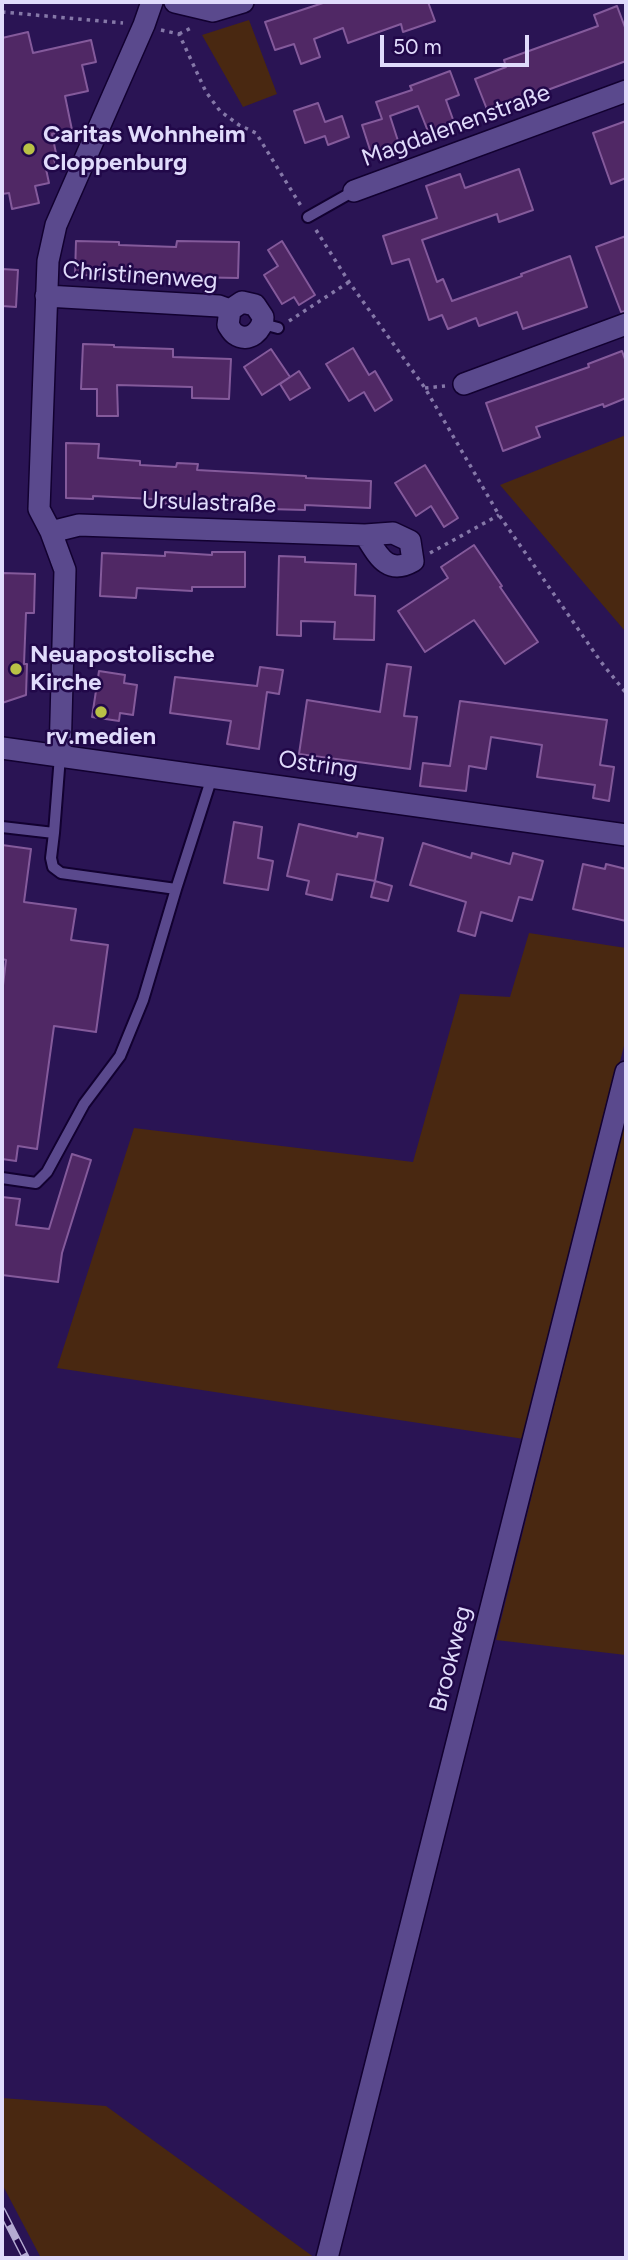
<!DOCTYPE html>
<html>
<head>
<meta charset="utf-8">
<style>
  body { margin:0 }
  #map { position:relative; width:628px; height:2260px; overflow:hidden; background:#2a1454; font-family:Figtree,sans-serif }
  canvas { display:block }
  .frame { position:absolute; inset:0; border:4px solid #e0dbfb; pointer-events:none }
  .scale { position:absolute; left:380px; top:35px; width:149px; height:32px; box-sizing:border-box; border:4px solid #e0dbfb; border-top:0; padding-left:9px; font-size:21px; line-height:24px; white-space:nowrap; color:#e0dbfb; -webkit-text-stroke:5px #210849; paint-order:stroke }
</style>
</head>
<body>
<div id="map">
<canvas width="628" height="2260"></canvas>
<div class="frame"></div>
<div class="scale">50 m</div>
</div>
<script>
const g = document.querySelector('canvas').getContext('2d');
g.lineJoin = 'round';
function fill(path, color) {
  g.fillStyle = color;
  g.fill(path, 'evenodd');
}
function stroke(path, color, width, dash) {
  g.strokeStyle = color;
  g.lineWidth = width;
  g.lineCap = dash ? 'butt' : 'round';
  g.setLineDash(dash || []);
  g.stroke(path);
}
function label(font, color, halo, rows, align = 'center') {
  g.font = font + ' Figtree,sans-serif';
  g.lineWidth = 5;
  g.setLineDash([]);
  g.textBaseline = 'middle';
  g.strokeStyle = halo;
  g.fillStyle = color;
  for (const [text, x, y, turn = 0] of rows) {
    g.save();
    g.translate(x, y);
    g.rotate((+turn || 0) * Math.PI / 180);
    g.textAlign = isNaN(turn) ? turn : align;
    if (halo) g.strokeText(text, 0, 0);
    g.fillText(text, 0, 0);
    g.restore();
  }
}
fill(new Path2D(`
  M249,20L277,94L243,107L202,35Z
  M626,435V631H625L500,485Z
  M529,933L626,948V1038L524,1439L57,1368L134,1128L413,1162L460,994L510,997Z
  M626,1116V1655L496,1640Z
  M2,2098L106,2106L315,2258H41L2,2184Z`), '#492811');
const building = new Path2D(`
  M326,2H428L435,21L403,32L401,24L348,43L343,28L314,39L320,57L301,64L294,44L275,50L265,22Z
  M617,6L626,30V61L488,112L475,79L506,67L504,60L598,26L594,15Z
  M28,32L33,53L91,40L96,62L82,65L88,91L65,96L72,130L52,134L57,158L54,159L56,167L46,169L49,183L35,186L39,203L12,209L9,193L2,194V38Z
  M450,71L459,95L446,100L455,125L429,134L418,106L390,116L399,144L371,153L362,125L382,119L376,102L412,90L410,86Z
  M318,103L325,122L342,116L349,137L328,145L325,136L305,143L294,111Z
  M626,121V178L611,184L593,133Z
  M519,169L533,210L499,222L497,214L422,240L437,282L443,279L452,301L522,276L521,274L570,256L587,307L523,329L517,312L479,326L476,318L448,329L442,315L429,320L409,259L392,264L383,236L437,218L426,186L460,174L465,188Z
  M626,236V311L621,312L596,247Z
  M76,241L119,242V245L176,247L177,241L239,242L238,278L75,275Z
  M282,241L315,295L299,305L294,297L282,304L264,275L278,266L268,250Z
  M2,269L18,270L16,307L2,306Z
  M83,344L114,345V347L173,349V357L231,359L229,399L192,398V387L117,385L118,416H97V389H81Z
  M353,348L369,375L375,371L392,400L375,411L364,392L349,401L326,364Z
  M271,349L290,377L262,395L244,367Z
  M622,351L626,362V398L604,407L603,404L536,427L540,437L503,451L486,403L589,367L588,364Z
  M299,371L310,388L290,400L280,384Z
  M66,443L99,444L98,458L140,461V465L176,467L177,463L198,464L197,470L306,476V478L371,481L370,508L305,505V510L268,509V504L175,501L174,504L153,503V499L93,496V499L66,498Z
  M425,465L458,518L444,527L431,506L416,516L395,483Z
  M474,545L502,586L500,587L538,642L505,664L474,620L425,652L398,611L448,578L441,567Z
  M165,552L212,555V552H245V587H192V591L137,588L136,598L100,596L102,553L165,556Z
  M279,556L305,557V562L356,564L355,595L375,596L374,640L334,639L335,622L301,621V636L277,635Z
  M2,573L35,574L34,613H26L24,664H27L26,695L2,703Z
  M387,664L411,667L404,716L417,717L410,769L299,754L307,700L380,712Z
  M260,667L283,670L279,694L267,692L259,749L227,744L231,721L170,713L175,677L257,686Z
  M99,671L125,675L124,683L137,685L133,715L120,713L119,721L92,717Z
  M460,701L607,720L600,765L614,767L609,801L593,798L595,785L537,777L542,745L491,737L486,769L469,766L466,791L420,786L423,763L450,766Z
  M234,822L262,827L258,858L273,861L268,890L224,883Z
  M299,824L357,837L358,833L383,838L375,881L337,874L332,900L306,894L309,881L287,876Z
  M423,843L471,858L472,853L510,864L513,853L543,861L532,900L519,897L512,921L481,912L475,936L458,931L466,902L410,885Z
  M2,845L31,849L24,902L76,909L71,940L108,945L96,1032L54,1026L37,1149L18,1146L16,1161L2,1159V994L6,960L2,959Z
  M583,864L605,869L606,864L626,869V921L573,909Z
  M375,881L392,886L388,901L371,897Z
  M72,1154L91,1160L62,1253L58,1282L2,1275V1197L20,1199L16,1225L49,1229Z`);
fill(building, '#502865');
stroke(building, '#845a9b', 2);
const lane = new Path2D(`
  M308,217L354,191
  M263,324L278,328
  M2,827L54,833L60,756
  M54,833L51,858L53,867L61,873L176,889L212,777
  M2,1178L36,1183L47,1172L84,1104L120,1056L143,1000L176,889`);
const street = new Path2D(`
  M175,2L213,11L243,2
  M354,191L626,91
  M46,296L219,306L230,310L242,302L255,305L263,317C263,330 249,344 235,334C232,332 230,328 228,325L230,310
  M464,384L626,324
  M51,532L79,525L365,535L393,533L410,541L413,561C387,576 378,555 365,535
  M2,748L626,835
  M60,756L65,570L51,532L39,509L48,261L56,225L144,25L152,2
  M327,2258L626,1072`);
stroke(lane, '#120130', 14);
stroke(street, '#120130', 24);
stroke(new Path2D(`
  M2,12L123,23
  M161,30L179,34L206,92L220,111L239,125L256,133L301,206
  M179,34L193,27
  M316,230L349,282L425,388L499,515L601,662L626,693
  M289,321L349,282
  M425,388L445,386
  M430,553L499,515`), '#8578a8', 3.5, [3.5, 5]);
stroke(lane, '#5a498d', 10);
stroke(street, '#5a498d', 21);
const rail = new Path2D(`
  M2,2211L26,2258`);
stroke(rail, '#b4abd2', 8);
stroke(rail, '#210849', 5, [16]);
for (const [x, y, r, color] of [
  [29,149,7,"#b9c146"],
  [16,669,7,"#b9c146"],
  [101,712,7,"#b9c146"]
]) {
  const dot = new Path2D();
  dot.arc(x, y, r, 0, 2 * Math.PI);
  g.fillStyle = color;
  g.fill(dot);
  stroke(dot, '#210849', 2.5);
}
label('24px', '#e0dbfb', '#210849', [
  ["Magdalenenstraße",456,126,-20],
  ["Christinenweg",140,276,4],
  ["Ursulastraße",209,503,2],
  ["Ostring",318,765,8],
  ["Brookweg",451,1659,-76]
]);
label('bold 24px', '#e0dbfb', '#210849', [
  ["Caritas Wohnheim",43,135],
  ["Cloppenburg",43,163],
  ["Neuapostolische",30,655],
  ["Kirche",30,683],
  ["rv.medien",101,737,"center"]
], 'left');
</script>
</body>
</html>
